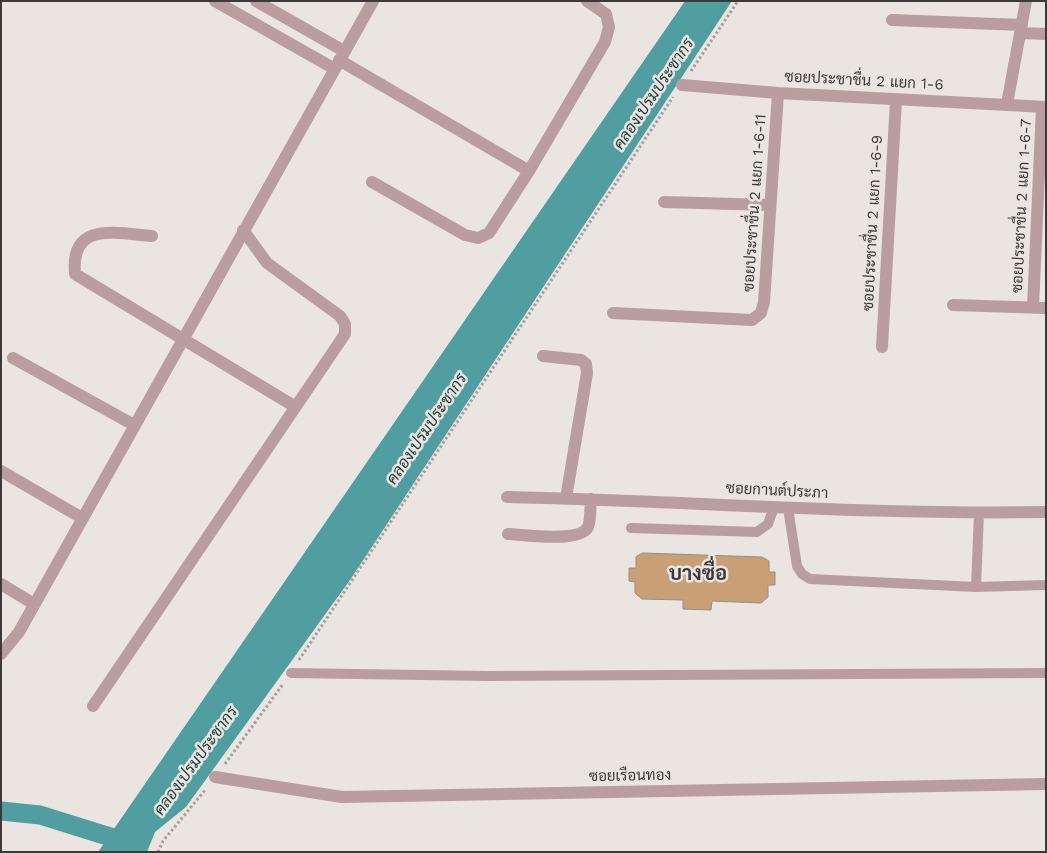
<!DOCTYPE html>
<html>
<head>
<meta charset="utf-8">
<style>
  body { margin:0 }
  #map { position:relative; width:1047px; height:853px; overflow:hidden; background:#eae5e0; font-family:"Work Sans",sans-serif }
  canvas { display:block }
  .frame { position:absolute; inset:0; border:2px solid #3c3a38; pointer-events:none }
</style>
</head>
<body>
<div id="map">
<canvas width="1047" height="853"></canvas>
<div class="frame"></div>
</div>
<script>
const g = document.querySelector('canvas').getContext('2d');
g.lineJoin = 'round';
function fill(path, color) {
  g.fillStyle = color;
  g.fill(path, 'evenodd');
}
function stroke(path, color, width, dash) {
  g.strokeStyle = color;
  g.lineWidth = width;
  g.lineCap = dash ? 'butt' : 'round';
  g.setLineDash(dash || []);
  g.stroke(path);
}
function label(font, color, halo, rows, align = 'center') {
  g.font = font + ' "Work Sans",Sarabun,sans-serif';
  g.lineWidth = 5;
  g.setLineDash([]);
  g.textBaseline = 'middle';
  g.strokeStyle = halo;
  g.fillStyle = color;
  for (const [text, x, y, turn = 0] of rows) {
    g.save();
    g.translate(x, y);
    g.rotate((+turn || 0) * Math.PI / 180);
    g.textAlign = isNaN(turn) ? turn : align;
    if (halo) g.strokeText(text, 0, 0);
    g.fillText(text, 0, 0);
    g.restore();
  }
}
fill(new Path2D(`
  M685,1H732L350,580L186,807L155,832L147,852H98Z`), '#519ea0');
stroke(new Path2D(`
  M1,811L40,815L133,844`), '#519ea0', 19);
const building = new Path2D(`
  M643,553L762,557L769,561V572H775V585H768V597L761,603L712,601L711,610L683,609V600L642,599L635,593V582L629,581V568H636V557Z`);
fill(building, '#c99f75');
stroke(building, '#938e8a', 1);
stroke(new Path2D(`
  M691,71L738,1
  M299,660L673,97
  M225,764L283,684
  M158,852L163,841L206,789`), '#a4a09c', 3, [2.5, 2.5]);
stroke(new Path2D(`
  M788,508L797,566L802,574L810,579L976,587L1046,585
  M631,528L757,532L768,524L774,507
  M976,587L979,513
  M291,673L487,676L1046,673`), '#b99d9f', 10);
stroke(new Path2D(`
  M215,1L333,68
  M256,1L344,51
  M892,20L1022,25
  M1020,33L1046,34
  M339,60L529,171
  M682,85L778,93L1046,107
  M1007,104L1026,1
  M372,182L465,235L478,238L489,233L529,171L605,42L609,27L606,14L587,1
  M664,202L770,205
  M152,236C116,233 70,221 75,274L294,406
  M953,305L1046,308
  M1033,307L1042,107
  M613,313L752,320L761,313L764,302L778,93
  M882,347L896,100
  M543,356L581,360L586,364L587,373L566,498
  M13,358L134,425
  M1,471L82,518
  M507,497C687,501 866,515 1046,512
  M508,534C525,535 580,543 588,527C591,520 590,507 591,499
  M1,584L34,604
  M1,654L19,632L373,1
  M93,706L345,334V324L340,316L267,263L243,230
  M215,777L342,797L1046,784`), '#b99d9f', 12);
label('15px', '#3c3a38', '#eae5e0', [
  ["ซอยประชาชื่น 2 แยก 1-6",864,81,3],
  ["ซอยประชาชื่น 2 แยก 1-6-11",755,203,-86],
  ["ซอยประชาชื่น 2 แยก 1-6-7",1022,206,-87],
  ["ซอยประชาชื่น 2 แยก 1-6-9",873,223,-87],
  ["ซอยกานต์ประภา",777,491,3],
  ["ซอยเรือนทอง",630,776,-1]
]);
label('italic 16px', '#193e3f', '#eae5e0', [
  ["คลองเปรมประชากร",654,94,-56],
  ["คลองเปรมประชากร",427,429,-56],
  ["คลองเปรมประชากร",196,761,-54]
]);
label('bold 20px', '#3c3a38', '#eae5e0', [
  ["บางซื่อ",698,574]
]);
</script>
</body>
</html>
